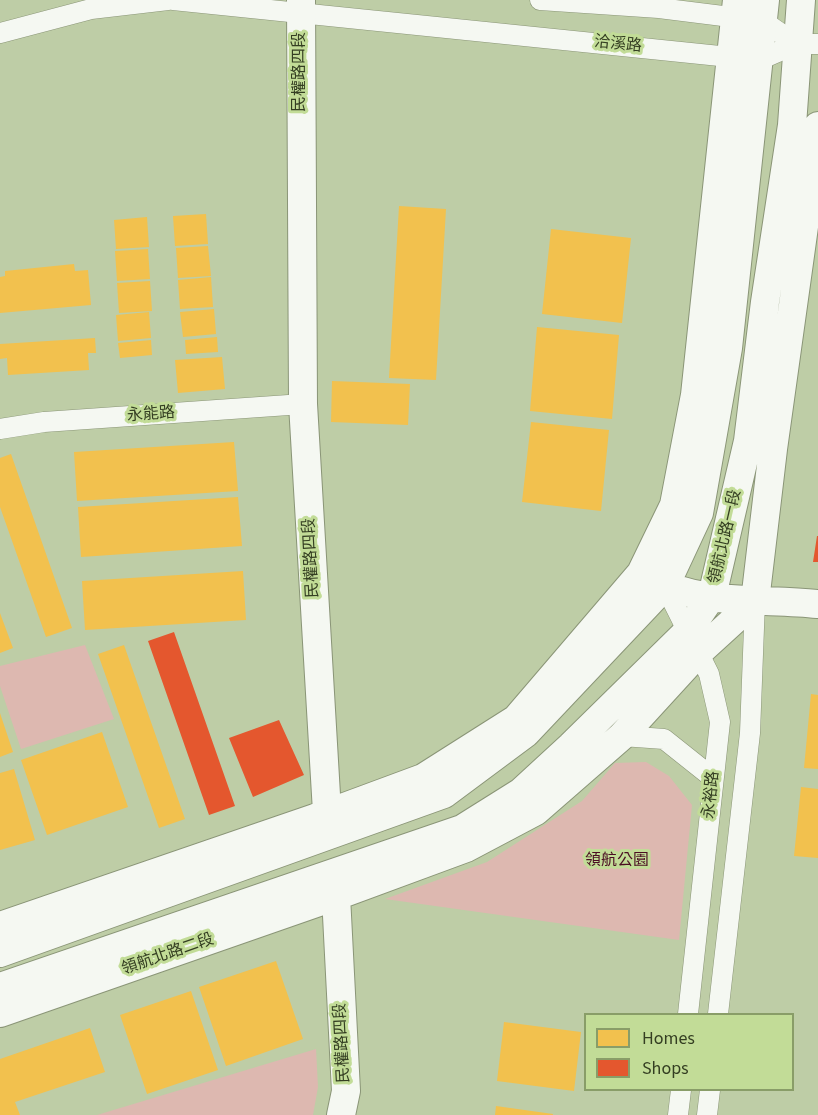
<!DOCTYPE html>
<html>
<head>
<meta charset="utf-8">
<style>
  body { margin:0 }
  #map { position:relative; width:818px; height:1115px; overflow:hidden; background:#becda6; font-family:"Source Sans 3",sans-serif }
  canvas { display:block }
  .legend { position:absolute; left:584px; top:1013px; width:210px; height:78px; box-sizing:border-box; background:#c2dc97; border:2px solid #899d68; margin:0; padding:8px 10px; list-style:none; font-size:18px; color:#343e22 }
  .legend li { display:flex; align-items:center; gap:12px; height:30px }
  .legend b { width:30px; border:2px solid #899d68 }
</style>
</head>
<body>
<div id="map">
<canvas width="818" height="1115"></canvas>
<ul class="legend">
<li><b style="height:16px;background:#f2c14e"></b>Homes</li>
<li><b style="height:16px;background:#e4572e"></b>Shops</li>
</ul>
</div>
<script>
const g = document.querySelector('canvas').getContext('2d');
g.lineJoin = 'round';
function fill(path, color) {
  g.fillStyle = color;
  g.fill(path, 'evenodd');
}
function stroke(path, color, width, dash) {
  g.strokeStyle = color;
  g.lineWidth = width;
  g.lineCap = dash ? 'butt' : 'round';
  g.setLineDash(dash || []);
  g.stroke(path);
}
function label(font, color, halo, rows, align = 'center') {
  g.font = font + ' "Source Sans 3","Noto Sans TC",sans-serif';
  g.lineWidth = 6;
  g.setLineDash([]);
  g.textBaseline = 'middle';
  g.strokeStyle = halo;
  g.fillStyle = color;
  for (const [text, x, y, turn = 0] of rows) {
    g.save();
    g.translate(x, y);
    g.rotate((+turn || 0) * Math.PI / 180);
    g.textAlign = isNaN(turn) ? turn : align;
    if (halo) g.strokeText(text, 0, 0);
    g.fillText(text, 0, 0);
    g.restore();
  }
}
fill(new Path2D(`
  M85,645L114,719L21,749L0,686V666Z
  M646,762L669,776L692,805L679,940L385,899L487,862L582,801L615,763Z
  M316,1049L318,1087L313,1115H97Z`), '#ddb8b0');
fill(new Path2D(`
  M399,206L446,209L436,380L389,378Z
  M206,214L208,244L175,246L173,216Z
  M147,217L149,247L116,249L114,220Z
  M551,229L631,238L622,323L542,314Z
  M208,246L211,276L178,278L176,248Z
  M148,249L150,279L117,281L115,251Z
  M74,264L75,271L88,270L91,305L0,313V277L5,276V271Z
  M211,277L213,307L180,309L178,280Z
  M150,281L152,311L119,313L117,283Z
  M214,309L216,334L183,337L180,312Z
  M149,312L151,338L118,341L116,315Z
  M537,327L619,335L612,419L530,411Z
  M217,337L218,352L186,354L185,340Z
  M95,338L96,353H88L89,370L8,375L7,358L0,359V344Z
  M151,340L152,355L120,358L118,343Z
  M222,357L225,389L178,393L175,360Z
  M332,381L410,384L408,425L331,422Z
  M531,422L609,430L601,511L522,502Z
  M234,442L238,491L77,501L74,452Z
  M11,454L72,628L46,637L0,507V458Z
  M238,497L242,546L81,557L78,507Z
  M243,571L246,620L85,630L82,581Z
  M0,613L13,648L0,653Z
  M124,645L185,819L159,828L98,654Z
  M811,694L818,695V769L804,768Z
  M0,713L13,752L0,757Z
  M102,732L128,807L47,835L21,760Z
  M14,769L35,840L0,850V773Z
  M801,787L818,789V858L794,856Z
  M276,961L303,1039L226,1066L199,987Z
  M191,991L218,1070L147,1094L120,1015Z
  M504,1022L581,1032L574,1091L497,1081Z
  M90,1028L105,1072L15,1102L20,1115H0V1059Z
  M496,1106L553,1114V1115H495Z`), '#f2c14e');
fill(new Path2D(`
  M817,536H818V562H813Z
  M174,632L235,806L209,815L148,641Z
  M279,720L304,775L253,797L229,738Z`), '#e4572e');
const street = new Path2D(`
  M173,0L759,60L796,44H818
  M540,0L659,8L763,21L796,44
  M0,33L91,9L168,0
  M0,429L44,422L303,404
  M665,586L709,674L720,722L688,1014
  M622,736L664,739L713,778
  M718,1014L750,733L755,601
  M678,1115L681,1090
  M707,1115L710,1090`);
const secondary = new Path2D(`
  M301,0L303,404L328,829
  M650,578C700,606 763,598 818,604
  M333,878L336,896L346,1091L341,1115
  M0,926L315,818L423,778L516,719L641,573L674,505L695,395L737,0
  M0,953L444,794L526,733L665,586L699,513L728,348L765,0
  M0,987L462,829L521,792L571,746L687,632L712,596L748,441L765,302L792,125L801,0
  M0,1013L336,896L466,848L536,811L622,736L698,653L755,601L773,449L818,126`);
stroke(street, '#8a9577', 21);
stroke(secondary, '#8a9577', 30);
stroke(street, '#f5f8f2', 20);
stroke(secondary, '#f5f8f2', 28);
label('16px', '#343e22', '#c2dc97', [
  ["洽溪路",618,45,6],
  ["民權路四段",300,72,-90],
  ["永能路",151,415,-4],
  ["領航北路一段",726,537,-77],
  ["民權路四段",312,558,-93],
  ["永裕路",712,795,-84],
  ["領航北路二段",168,955,-19],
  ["民權路四段",343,1043,-93]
]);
label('16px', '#4b0e23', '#c2dc97', [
  ["領航公園",617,861]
]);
</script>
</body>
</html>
